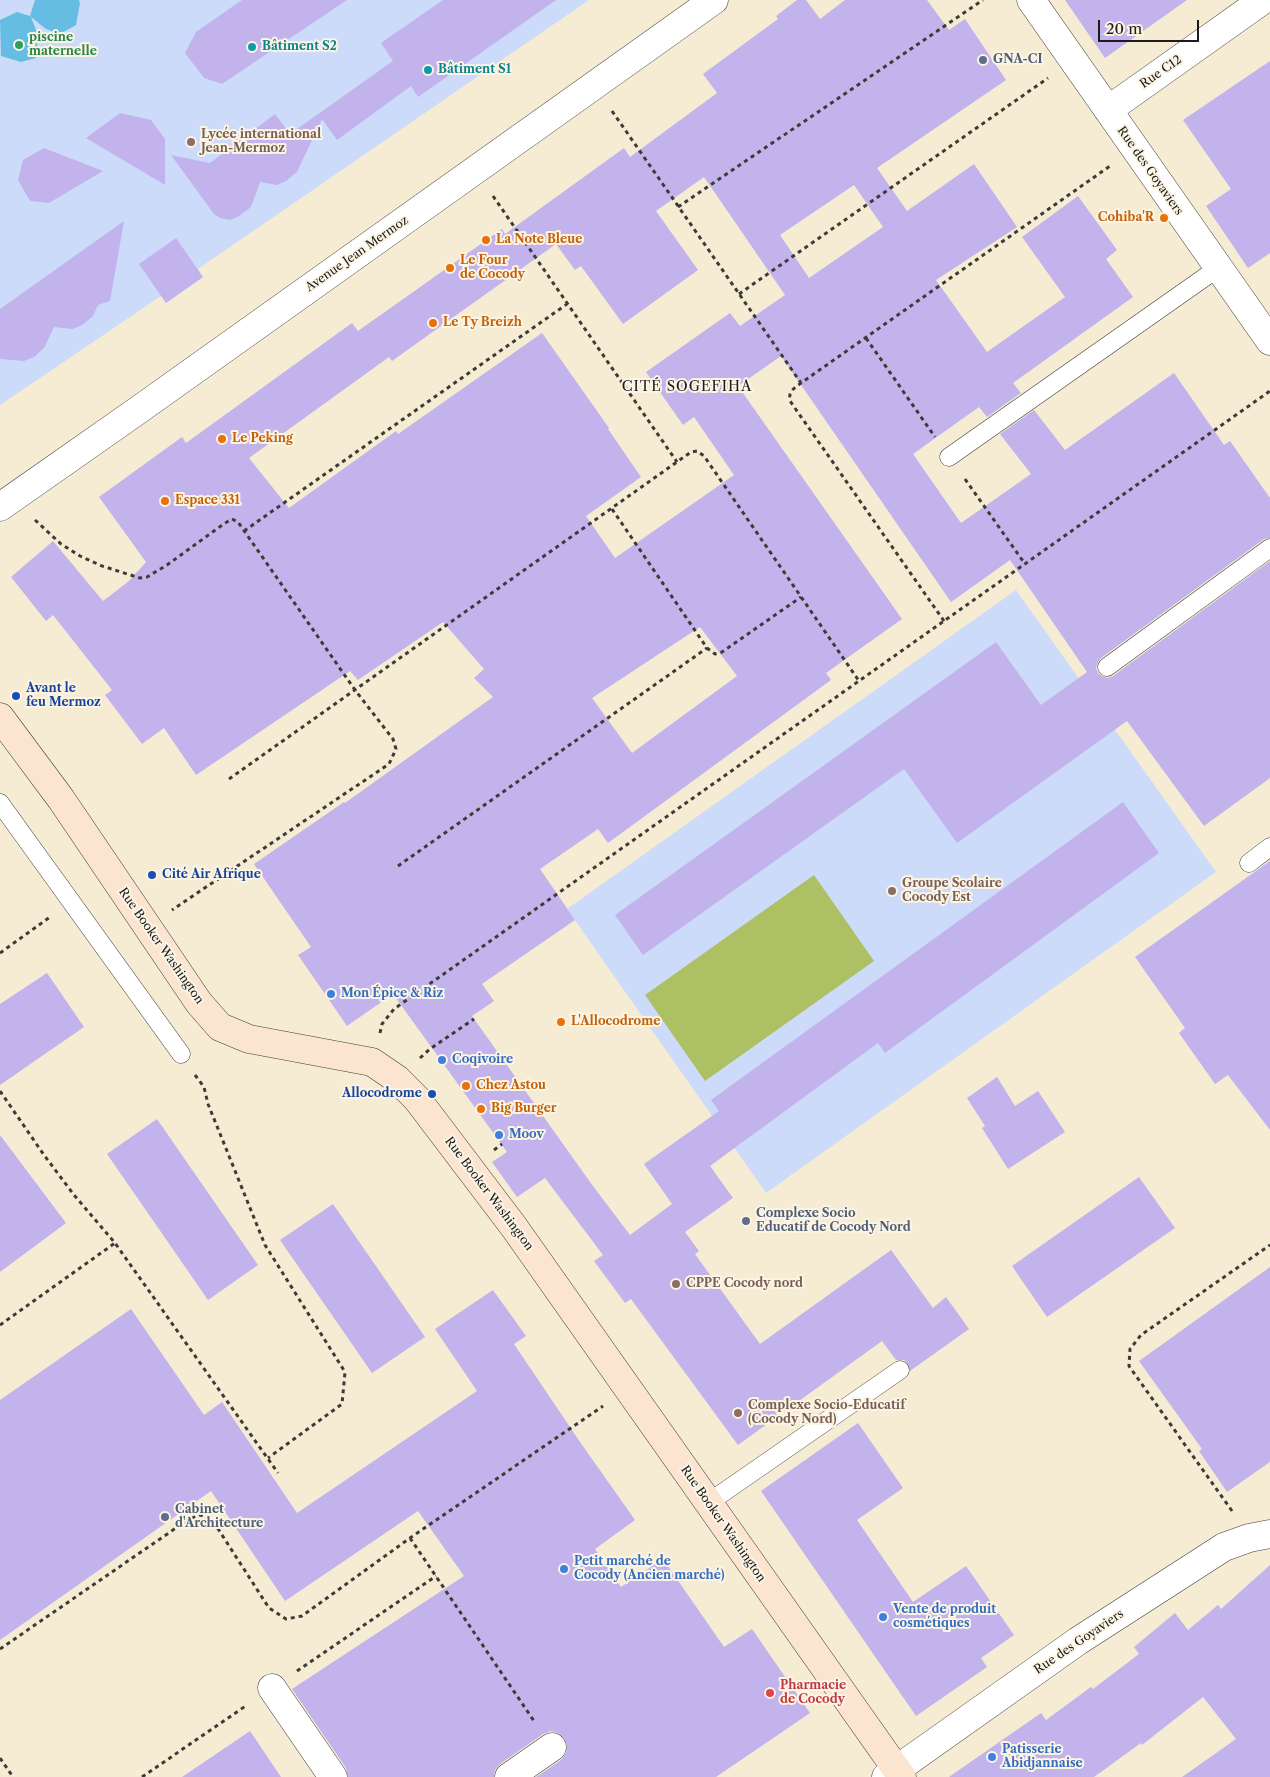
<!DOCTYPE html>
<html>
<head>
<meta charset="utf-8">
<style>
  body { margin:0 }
  #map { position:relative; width:1270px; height:1777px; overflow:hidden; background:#f6ebd3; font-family:"Libre Caslon Text",serif }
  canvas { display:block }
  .scale { position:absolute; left:1098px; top:20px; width:101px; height:22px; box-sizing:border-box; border:2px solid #1c1c1c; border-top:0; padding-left:6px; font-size:15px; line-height:18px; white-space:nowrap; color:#1c1c1c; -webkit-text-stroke:4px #fcf5e5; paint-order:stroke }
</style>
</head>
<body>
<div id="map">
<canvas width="1270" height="1777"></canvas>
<div class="scale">20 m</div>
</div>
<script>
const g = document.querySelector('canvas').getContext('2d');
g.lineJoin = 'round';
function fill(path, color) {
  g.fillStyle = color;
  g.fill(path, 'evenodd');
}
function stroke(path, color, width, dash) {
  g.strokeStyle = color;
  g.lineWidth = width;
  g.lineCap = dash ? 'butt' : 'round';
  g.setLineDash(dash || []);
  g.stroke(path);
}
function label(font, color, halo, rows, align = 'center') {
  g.font = font + ' "Libre Caslon Text",serif';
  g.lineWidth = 4;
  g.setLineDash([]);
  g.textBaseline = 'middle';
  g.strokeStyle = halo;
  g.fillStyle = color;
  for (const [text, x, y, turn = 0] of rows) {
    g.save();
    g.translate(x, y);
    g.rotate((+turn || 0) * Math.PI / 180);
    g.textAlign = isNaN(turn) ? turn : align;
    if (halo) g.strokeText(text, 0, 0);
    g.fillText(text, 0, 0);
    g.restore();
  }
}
fill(new Path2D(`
  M0,0H589L198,269L203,277L166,303L161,296L0,405Z
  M1016,590L1216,872L766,1193L567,909Z`), '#cddbfa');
fill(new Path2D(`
  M814,875L874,961L705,1081L645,995Z`), '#aec064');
fill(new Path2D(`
  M35,0H79L80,3L76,25L60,34L46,29L31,17L38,35L36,58L21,62L1,56L0,20L17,12L30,16Z`), '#66bde3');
fill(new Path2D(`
  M242,0H347L222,84L204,78L185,53L196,32Z
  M443,0H556L418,97L411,86L337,140L322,119L297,172L286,181L277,185L260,182L251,207L239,216L230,220L220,218L214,214L171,155L210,163L275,114L290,134L393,61L381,43Z
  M797,0H806L820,19L845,0H927L949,30L965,19L1006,80L877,168L907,211L974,164L1017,227L936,280L987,352L1065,297L1022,237L1078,196L1117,250L1106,259L1133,297L1013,383L1021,393L987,417L979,407L913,454L961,523L1031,474L1000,434L1034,410L1065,450L1174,373L1224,445L1230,441L1270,498V538L1264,539L1101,658L1098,662L1096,668L1098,673L1102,676L1108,678L1113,676L1270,561V778L1204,826L1127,721L957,843L904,769L643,955L615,915L996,642L1041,705L1087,672L1010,560L951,602L781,356L738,386L902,619L826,673L831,680L608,843L598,829L540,869L575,920L482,984L494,1001L472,1016L590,1182L630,1235L672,1204L644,1164L719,1111L711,1100L1123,802L1159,853L885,1053L878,1043L710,1166L733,1198L685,1232L699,1251L695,1254L760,1344L891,1250L933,1308L946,1297L969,1329L910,1371L908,1364L904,1360H896L882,1341L738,1445L631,1299L625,1303L594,1261L603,1255L545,1178L517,1197L492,1162L507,1152L393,994L347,1026L298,955L311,947L254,864L344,802L345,803L493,697L474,678L484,669L443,622L358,680L350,671L196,775L164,728L142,744L105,695L112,690L53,615L46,621L11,577L53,541L103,601L129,581L146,562L99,497L182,437L186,443L352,323L358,331L502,229L505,234L624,148L630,157L717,93L703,74L778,19L776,16ZM704,177L785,295L740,326L730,313L646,372L683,425L694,417L734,475L615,558L586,516L641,477L608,429L609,428L542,333L398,434L396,431L289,508L249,458L389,357L392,361L556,244L575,270L581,266L623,324L698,270L656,211ZM854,185L883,227L809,278L780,235ZM700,627L737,676L632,753L592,698Z
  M1065,0H1187L1105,58Z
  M1270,61V253L1248,268L1206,206L1231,189L1183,120Z
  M120,113L151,120L165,139V185L86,138Z
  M44,148L103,171L49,203L30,201L18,180L23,160Z
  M124,221L110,301L98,305L93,316L82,325L73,329L54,327L44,348L34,357L24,361L0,359V309Z
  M176,238L203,277L166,303L139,264Z
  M1270,861V1130L1228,1075L1215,1084L1179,1033L1185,1028L1135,957Z
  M47,973L84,1027L0,1085V1004Z
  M997,1077L1015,1106L1038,1091L1065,1132L1008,1169L982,1128L985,1126L967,1098Z
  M157,1119L258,1265L208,1300L107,1154Z
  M0,1135L66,1223L0,1272Z
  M1139,1177L1175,1228L1047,1317L1012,1266Z
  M333,1204L425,1337L372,1373L280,1240Z
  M1270,1267V1462L1227,1492L1199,1451L1202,1449L1139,1361Z
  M493,1290L526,1336L514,1344L580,1442L635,1520L595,1549L621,1587L663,1559L724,1647L752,1629L810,1713L716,1777H536L561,1760L566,1753L567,1745L564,1738L558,1733L551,1731L543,1734L500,1764L495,1770L494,1777H348L346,1768L292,1689L464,1576L418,1511L285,1601L211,1491L0,1640V1400L131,1309L204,1415L222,1402L297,1513L477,1391L435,1329Z
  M858,1423L903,1488L857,1520L913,1602L966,1566L1014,1635L981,1658L987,1667L916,1716L761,1491Z
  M1270,1565V1777H1182L1236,1739L1203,1697L1142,1745L1141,1743L1094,1777H949L1041,1713L1046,1720L1091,1687L1093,1689L1139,1654L1134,1647L1175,1613L1188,1630L1218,1605L1221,1609Z
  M250,1731L281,1777H182Z`), '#c2b3ec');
const lane = new Path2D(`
  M949,457L1218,268
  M1107,667L1270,548
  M0,803L181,1054
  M1249,863L1270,847
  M708,1503L900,1370`);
const street = new Path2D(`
  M1031,0L1270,341
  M1108,110L1263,0
  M0,507L137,411L714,0
  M272,1688L333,1777
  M509,1777L552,1747
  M886,1777L1078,1641L1224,1547L1249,1538L1270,1534`);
const secondary = new Path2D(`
  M0,717L61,799L199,1003L220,1027L249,1039L372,1062L397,1079L417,1099L514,1227L902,1777`);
stroke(lane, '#3d3b37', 19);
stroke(street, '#3d3b37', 29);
stroke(secondary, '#3d3b37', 29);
stroke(new Path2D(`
  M612,111L801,383
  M493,196L677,462
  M678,207L983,0
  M739,294L1048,78
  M866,338L935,437
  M965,479L1025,564
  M612,509L707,648L715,654L722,652L801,597
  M35,520L61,544L80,556L102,566L140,578L147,577L167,565L225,523L232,519L238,522L355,690L393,739L396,749L389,764L172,910
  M244,531L567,304
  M944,621L790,401C788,392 794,388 801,383L1110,166
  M229,779L691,452L697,451L704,456L859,681
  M398,866L707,648
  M0,953L50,917
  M380,1033L382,1024L394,1009L1270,391
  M420,1058L430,1049L474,1019
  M195,1075L204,1087L208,1104L265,1245L345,1372L342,1404L268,1458
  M0,1091L44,1155L74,1195L115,1243L278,1473
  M494,1150L502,1144
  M0,1325L115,1243
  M1232,1511L1129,1366L1130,1349L1141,1335L1270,1245
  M410,1538L534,1721
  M0,1649L189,1519L201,1515L213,1521L269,1608L286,1619L302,1616L410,1538L603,1406
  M297,1671L436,1576
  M0,1758L13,1777
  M142,1777L247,1705`), '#3d3b37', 3, [4, 4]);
stroke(lane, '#fff', 18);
stroke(street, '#fff', 28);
stroke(secondary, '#fce5d0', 28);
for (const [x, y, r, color] of [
  [19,45,5,"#2e9e5b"],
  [252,47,5,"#0f9aa8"],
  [983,60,5,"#5c6f8a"],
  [428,70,5,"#0f9aa8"],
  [191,142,5,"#8d6e63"],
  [1164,218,5,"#e8710a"],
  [486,240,5,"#e8710a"],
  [450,268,5,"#e8710a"],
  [433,323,5,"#e8710a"],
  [222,439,5,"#e8710a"],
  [165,501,5,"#e8710a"],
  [16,696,5,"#1a4fb4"],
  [152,875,5,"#1a4fb4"],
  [892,891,5,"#8d6e63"],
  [331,994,5,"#3f7fe0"],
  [561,1022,5,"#e8710a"],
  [442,1060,5,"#3f7fe0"],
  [466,1086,5,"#e8710a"],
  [432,1094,5,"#1a4fb4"],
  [481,1109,5,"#e8710a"],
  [499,1135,5,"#3f7fe0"],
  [746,1221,5,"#5c6f8a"],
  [676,1284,5,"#8d6e63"],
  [738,1413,5,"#8d6e63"],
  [165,1517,5,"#5c6f8a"],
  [564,1569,5,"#3f7fe0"],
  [883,1617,5,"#3f7fe0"],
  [770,1693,5,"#e0444e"],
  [992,1757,5,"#3f7fe0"]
]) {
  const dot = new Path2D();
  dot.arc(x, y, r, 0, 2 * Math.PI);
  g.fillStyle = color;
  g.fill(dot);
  stroke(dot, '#fcf5e5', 2);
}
label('bold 12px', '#27864d', '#fcf5e5', [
  ["piscine",29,38],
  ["maternelle",29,52]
], 'left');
label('bold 12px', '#0d838f', '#fcf5e5', [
  ["Bâtiment S2",262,47],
  ["Bâtiment S1",438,70]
], 'left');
label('bold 12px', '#4e5e75', '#fcf5e5', [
  ["GNA-CI",993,60],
  ["Complexe Socio",756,1214],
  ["Educatif de Cocody Nord",756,1228],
  ["Cabinet",175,1510],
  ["d'Architecture",175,1524]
], 'left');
label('12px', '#1c1c1c', '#fcf5e5', [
  ["Rue C12",1161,72,-35],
  ["Rue des Goyaviers",1150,171,55],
  ["Avenue Jean Mermoz",357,254,-35],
  ["Rue Booker Washington",161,946,55],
  ["Rue Booker Washington",489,1194,53],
  ["Rue Booker Washington",723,1524,55],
  ["Rue des Goyaviers",1079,1642,-34]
]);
label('bold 12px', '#785e54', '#fcf5e5', [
  ["Lycée international",201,135],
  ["Jean-Mermoz",201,149],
  ["Groupe Scolaire",902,884],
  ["Cocody Est",902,898],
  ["CPPE Cocody nord",686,1284],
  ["Complexe Socio-Educatif",748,1406],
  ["(Cocody Nord)",748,1420]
], 'left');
label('bold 12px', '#c56008', '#fcf5e5', [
  ["Cohiba'R",1154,218,"right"],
  ["La Note Bleue",496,240],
  ["Le Four",460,261],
  ["de Cocody",460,275],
  ["Le Ty Breizh",443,323],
  ["Le Peking",232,439],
  ["Espace 331",175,501],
  ["L'Allocodrome",571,1022],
  ["Chez Astou",476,1086],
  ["Big Burger",491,1109]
], 'left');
label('bold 12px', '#164399', '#fcf5e5', [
  ["Avant le",26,689],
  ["feu Mermoz",26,703],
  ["Cité Air Afrique",162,875],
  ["Allocodrome",422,1094,"right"]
], 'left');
label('bold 12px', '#366cbe', '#fcf5e5', [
  ["Mon Épice & Riz",341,994],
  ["Coqivoire",452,1060],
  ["Moov",509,1135],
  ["Petit marché de",574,1562],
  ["Cocody (Ancien marché)",574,1576],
  ["Vente de produit",893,1610],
  ["cosmétiques",893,1624],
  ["Patisserie",1002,1750],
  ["Abidjannaise",1002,1764]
], 'left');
label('bold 12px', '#be3a42', '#fcf5e5', [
  ["Pharmacie",780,1686],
  ["de Cocody",780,1700]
], 'left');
g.letterSpacing = '1px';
label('14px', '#1c1c1c', '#fcf5e5', [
  ["CITÉ SOGEFIHA",687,387]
]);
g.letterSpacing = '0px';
</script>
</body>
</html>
